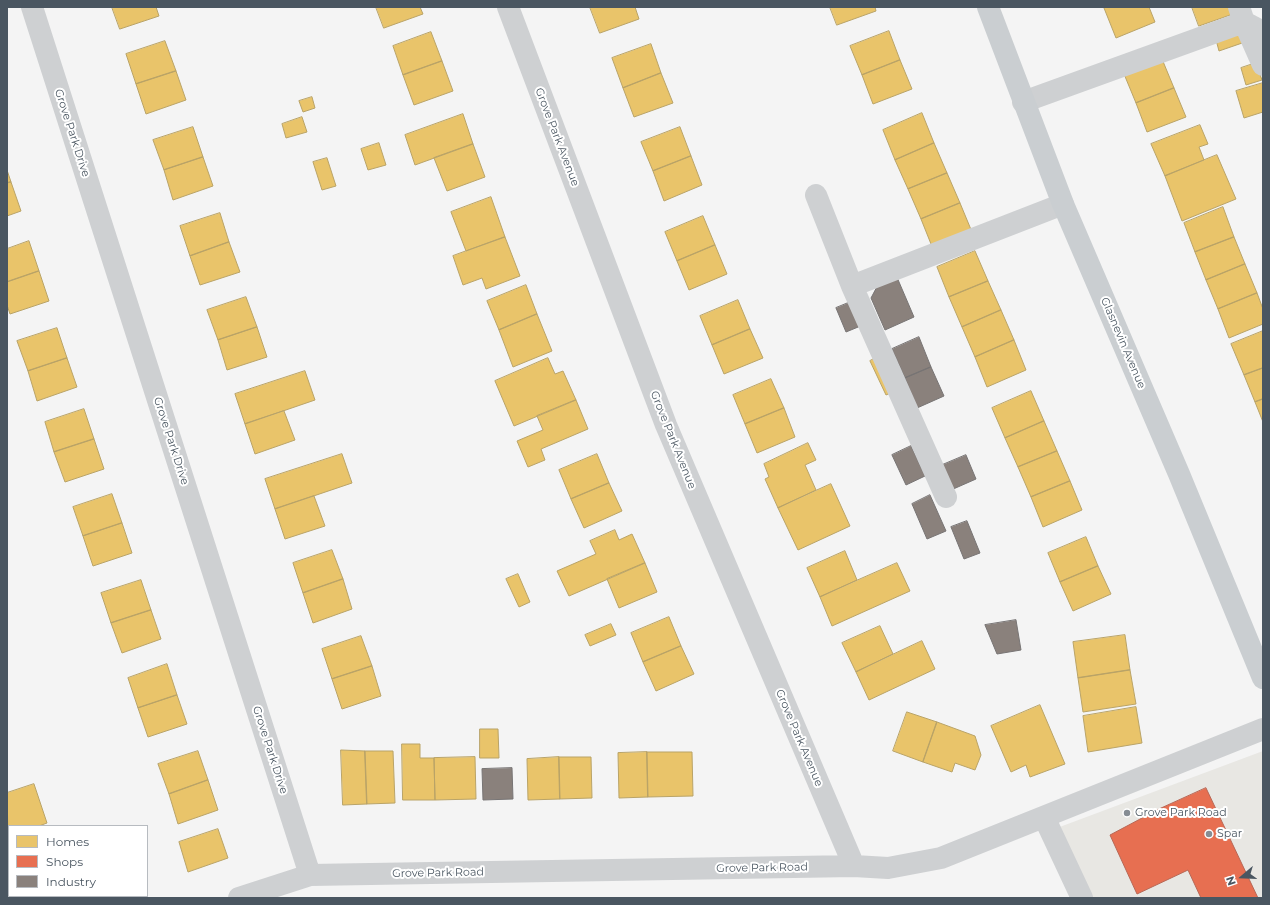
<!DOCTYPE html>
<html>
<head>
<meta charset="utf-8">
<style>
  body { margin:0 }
  #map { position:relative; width:1270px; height:905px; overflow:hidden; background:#f4f4f4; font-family:Montserrat,sans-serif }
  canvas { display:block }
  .frame { position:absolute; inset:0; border:8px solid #4a5661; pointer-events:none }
  .legend { position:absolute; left:8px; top:825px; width:140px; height:72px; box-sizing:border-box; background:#fff; border:1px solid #b7bbc0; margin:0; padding:5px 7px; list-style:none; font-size:12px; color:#4a5661 }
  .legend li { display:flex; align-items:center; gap:8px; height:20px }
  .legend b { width:20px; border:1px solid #b7bbc0 }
  .north { position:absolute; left:1222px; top:857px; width:40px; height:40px; -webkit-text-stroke:3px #fff; paint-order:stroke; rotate:251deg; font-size:11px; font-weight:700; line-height:16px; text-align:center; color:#4a5661 }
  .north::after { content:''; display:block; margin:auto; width:14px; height:18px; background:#4a5661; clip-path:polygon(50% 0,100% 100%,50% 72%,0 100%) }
</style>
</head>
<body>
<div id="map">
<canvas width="1270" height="905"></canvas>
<div class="frame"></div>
<ul class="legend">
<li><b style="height:11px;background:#e9c46a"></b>Homes</li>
<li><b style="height:11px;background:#e76f51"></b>Shops</li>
<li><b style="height:11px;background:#8a817c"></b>Industry</li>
</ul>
<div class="north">N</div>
</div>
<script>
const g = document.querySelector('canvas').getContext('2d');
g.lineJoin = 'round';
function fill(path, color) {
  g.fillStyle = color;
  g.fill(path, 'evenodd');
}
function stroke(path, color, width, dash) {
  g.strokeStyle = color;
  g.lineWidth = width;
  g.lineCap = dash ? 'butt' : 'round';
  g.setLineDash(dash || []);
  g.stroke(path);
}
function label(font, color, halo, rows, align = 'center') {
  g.font = font + ' Montserrat,sans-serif';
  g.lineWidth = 4;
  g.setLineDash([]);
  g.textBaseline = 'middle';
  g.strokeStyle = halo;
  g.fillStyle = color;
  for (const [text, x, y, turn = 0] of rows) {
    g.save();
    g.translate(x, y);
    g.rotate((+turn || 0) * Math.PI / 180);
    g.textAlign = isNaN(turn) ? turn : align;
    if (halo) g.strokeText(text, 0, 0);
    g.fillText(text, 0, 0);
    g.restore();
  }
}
fill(new Path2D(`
  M1263,751V898H1090L1057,828Z`), '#e8e7e3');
const homes = new Path2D(`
  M112,7H156L159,16L120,29Z
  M376,7H420L423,14L384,28Z
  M590,7H635L639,19L600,33Z
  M830,7H875L876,11L837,25Z
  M1108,7H1149L1155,22L1116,38L1104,8Z
  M1192,7H1234L1236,13L1199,26Z
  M1243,27L1248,41L1219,51L1215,36Z
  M889,31L900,60L862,75L850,46Z
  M431,32L442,61L403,75L393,46Z
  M165,41L176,71L136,84L126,54Z
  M651,44L661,73L623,88L612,58Z
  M1162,59L1174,88L1136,103L1124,74Z
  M900,60L912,89L873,104L862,75Z
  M442,61L453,91L414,105L403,75Z
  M1256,63L1262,80L1246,85L1241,68Z
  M176,71L186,100L146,114L136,84Z
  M661,73L673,103L634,117L623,88Z
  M1263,83V112L1244,118L1236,91Z
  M1174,88L1186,117L1147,132L1136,103Z
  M312,97L315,108L303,112L299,101Z
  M922,113L934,143L895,160L883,130Z
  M463,114L473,144L415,165L405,135Z
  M302,117L307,132L286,138L282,124Z
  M1200,125L1208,144L1199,147L1204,160L1165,176L1151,144Z
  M193,127L203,157L164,170L153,140Z
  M680,127L691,156L653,171L641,142Z
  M379,143L386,165L368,170L361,149Z
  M934,143L947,173L908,189L895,160Z
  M473,144L485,177L447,191L434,158Z
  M1217,155L1236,199L1182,221L1165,176Z
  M691,156L702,185L664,201L653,171Z
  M203,157L213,186L173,200L164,170Z
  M327,158L336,186L322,190L313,162Z
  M7,170L11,182L7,183Z
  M947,173L960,203L921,219L908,189Z
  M11,182L21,211L7,216V183Z
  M491,197L505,237L466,251L451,212Z
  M960,203L972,232L933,249L921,219Z
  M1223,207L1234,237L1195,252L1184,223Z
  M220,213L229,242L190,256L180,226Z
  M703,216L715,245L677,261L665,232Z
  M505,237L520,276L486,289L482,278L463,285L453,256Z
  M1234,237L1245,264L1206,280L1195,252Z
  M29,241L39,271L7,282V249Z
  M229,242L240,272L200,285L190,256Z
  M715,245L727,274L689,290L677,261Z
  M975,251L988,281L949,297L937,267Z
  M1245,264L1257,293L1218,309L1206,280Z
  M39,271L49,301L10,314L7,305V282Z
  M988,281L1001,310L962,327L949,297Z
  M526,285L537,314L499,330L487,301Z
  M1257,293L1263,309V324L1229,338L1218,309Z
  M246,297L257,327L218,340L207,310Z
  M738,300L750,329L712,345L700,316Z
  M1001,310L1014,340L975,357L962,327Z
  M537,314L552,351L513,367L499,330Z
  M257,327L267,357L227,370L218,340Z
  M57,328L67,358L28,371L17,341Z
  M750,329L763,358L724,374L712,345Z
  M1263,331V368L1244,375L1231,344Z
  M1014,340L1026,370L987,387L975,357Z
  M879,356L895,391L886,395L870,361Z
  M67,358L77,387L37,401L28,371Z
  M548,358L555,374L563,371L576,400L514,426L495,381Z
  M1263,368V399L1255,402L1244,375Z
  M305,371L315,400L245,424L235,394Z
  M771,379L784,408L745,424L733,395Z
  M1031,391L1044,421L1005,438L992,408Z
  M1263,399V422L1255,402Z
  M576,400L588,429L541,449L545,460L528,467L517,441L543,430L537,416Z
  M784,408L795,437L757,453L745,424Z
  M84,409L94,439L54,452L45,422Z
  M284,411L295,440L255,454L245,424Z
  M1044,421L1057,451L1018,467L1005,438Z
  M94,439L104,469L65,482L54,452Z
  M808,443L816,460L805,465L816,490L778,508L765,479L769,477L764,464Z
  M1057,451L1070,481L1031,497L1018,467Z
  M342,454L352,483L275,509L265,479Z
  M597,454L609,483L571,499L559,470Z
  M1070,481L1082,510L1043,527L1031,497Z
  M609,483L622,511L584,528L571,499Z
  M831,484L850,526L798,550L778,508Z
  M112,494L122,523L83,536L73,507Z
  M314,496L325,526L285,539L275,509Z
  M122,523L132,553L93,566L83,536Z
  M615,530L619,540L632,534L645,563L569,596L557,571L596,554L590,541Z
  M1086,537L1098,566L1060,582L1048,553Z
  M332,550L343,579L303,593L293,563Z
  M845,551L857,580L820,597L807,568Z
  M645,563L657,592L619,608L607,579Z
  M897,563L910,591L832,626L820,597Z
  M1098,566L1111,594L1073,611L1060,582Z
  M518,574L530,602L519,607L506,579Z
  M343,579L352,609L313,623L303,593Z
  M141,580L151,610L111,623L101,593Z
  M151,610L161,639L122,653L111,623Z
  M669,617L681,646L643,662L631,633Z
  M611,624L616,635L590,646L585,635Z
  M880,626L893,654L856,672L842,643Z
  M1125,635L1130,670L1078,678L1073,642Z
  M361,636L372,666L332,679L322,649Z
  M922,641L935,669L869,700L856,672Z
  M681,646L694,674L656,691L643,662Z
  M167,664L177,695L138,708L128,678Z
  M372,666L381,696L342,709L332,679Z
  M1130,670L1136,704L1083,712L1078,678Z
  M177,695L187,724L148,737L138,708Z
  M1040,705L1065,764L1030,777L1026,765L1011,772L991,726Z
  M1136,707L1142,743L1088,752L1083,716Z
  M907,712L937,722L923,762L893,751Z
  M937,722L975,736L981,755L975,770L955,763L952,772L923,762Z
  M480,729H498L499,758H480Z
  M402,744H420V758H434L435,800H403Z
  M341,750L365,751L367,804L343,805Z
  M198,751L208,780L169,794L158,764Z
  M365,751H393L395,803L367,804Z
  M647,752H692L693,796L648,797Z
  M647,752L648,797L619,798L618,753Z
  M475,757L476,799L435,800L434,758Z
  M559,757L560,799L528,800L527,759Z
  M559,757H591L592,798L560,799Z
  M208,780L218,810L178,824L169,794Z
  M34,784L47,823L39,826H9V836H8L7,793Z
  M218,829L228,858L188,872L179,842Z
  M9,871V896H27L28,898H7V872Z`);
fill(homes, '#e9c46a');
stroke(homes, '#b9a367', 1);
const shops = new Path2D(`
  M1206,788L1258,898H1201L1188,870L1137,894L1110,835L1159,809Z`);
fill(shops, '#e76f51');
stroke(shops, '#b86856', 1);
const industry = new Path2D(`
  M896,275L914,317L885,330L871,298L880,281Z
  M853,301L863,325L846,332L836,308Z
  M919,337L931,367L905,378L892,349Z
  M931,367L944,396L917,408L905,378Z
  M911,446L925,476L906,485L892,455Z
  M966,455L976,479L951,490L940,466Z
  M930,495L946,531L927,539L912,504Z
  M967,521L980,553L964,559L951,527Z
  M1016,620L1021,650L997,654L985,625Z
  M512,768L513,799L483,800L482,769Z`);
fill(industry, '#8a817c');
stroke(industry, '#777474', 1);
stroke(new Path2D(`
  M32,7L310,875
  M508,7L666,425L854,866
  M1239,7L1244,22L1263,65
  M1023,102L1244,22L1263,32
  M816,195L852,286L946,497
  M852,286L1063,204
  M1044,817L1082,898
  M239,898L310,875L854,866L888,868L941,858L1263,729`), '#ced0d2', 22);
stroke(new Path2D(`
  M988,7L1063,204L1179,474L1263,678`), '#caced1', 22);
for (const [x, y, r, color] of [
  [1127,813,4,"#868d94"],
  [1209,834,4,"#868d94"]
]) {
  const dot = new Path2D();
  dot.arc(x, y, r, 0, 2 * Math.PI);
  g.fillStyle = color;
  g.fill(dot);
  stroke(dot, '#fff', 1.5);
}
label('11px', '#4a5661', '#fff', [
  ["Grove Park Drive",72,133,72],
  ["Grove Park Avenue",557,137,69],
  ["Glasnevin Avenue",1123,343,67],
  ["Grove Park Avenue",673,440,68],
  ["Grove Park Drive",171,441,72],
  ["Grove Park Avenue",799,738,67],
  ["Grove Park Drive",270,750,72],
  ["Grove Park Road",762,868,-1],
  ["Grove Park Road",438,873,-1]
]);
label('11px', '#4a5661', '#fff', [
  ["Grove Park Road",1135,813],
  ["Spar",1217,834]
], 'left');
</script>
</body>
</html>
